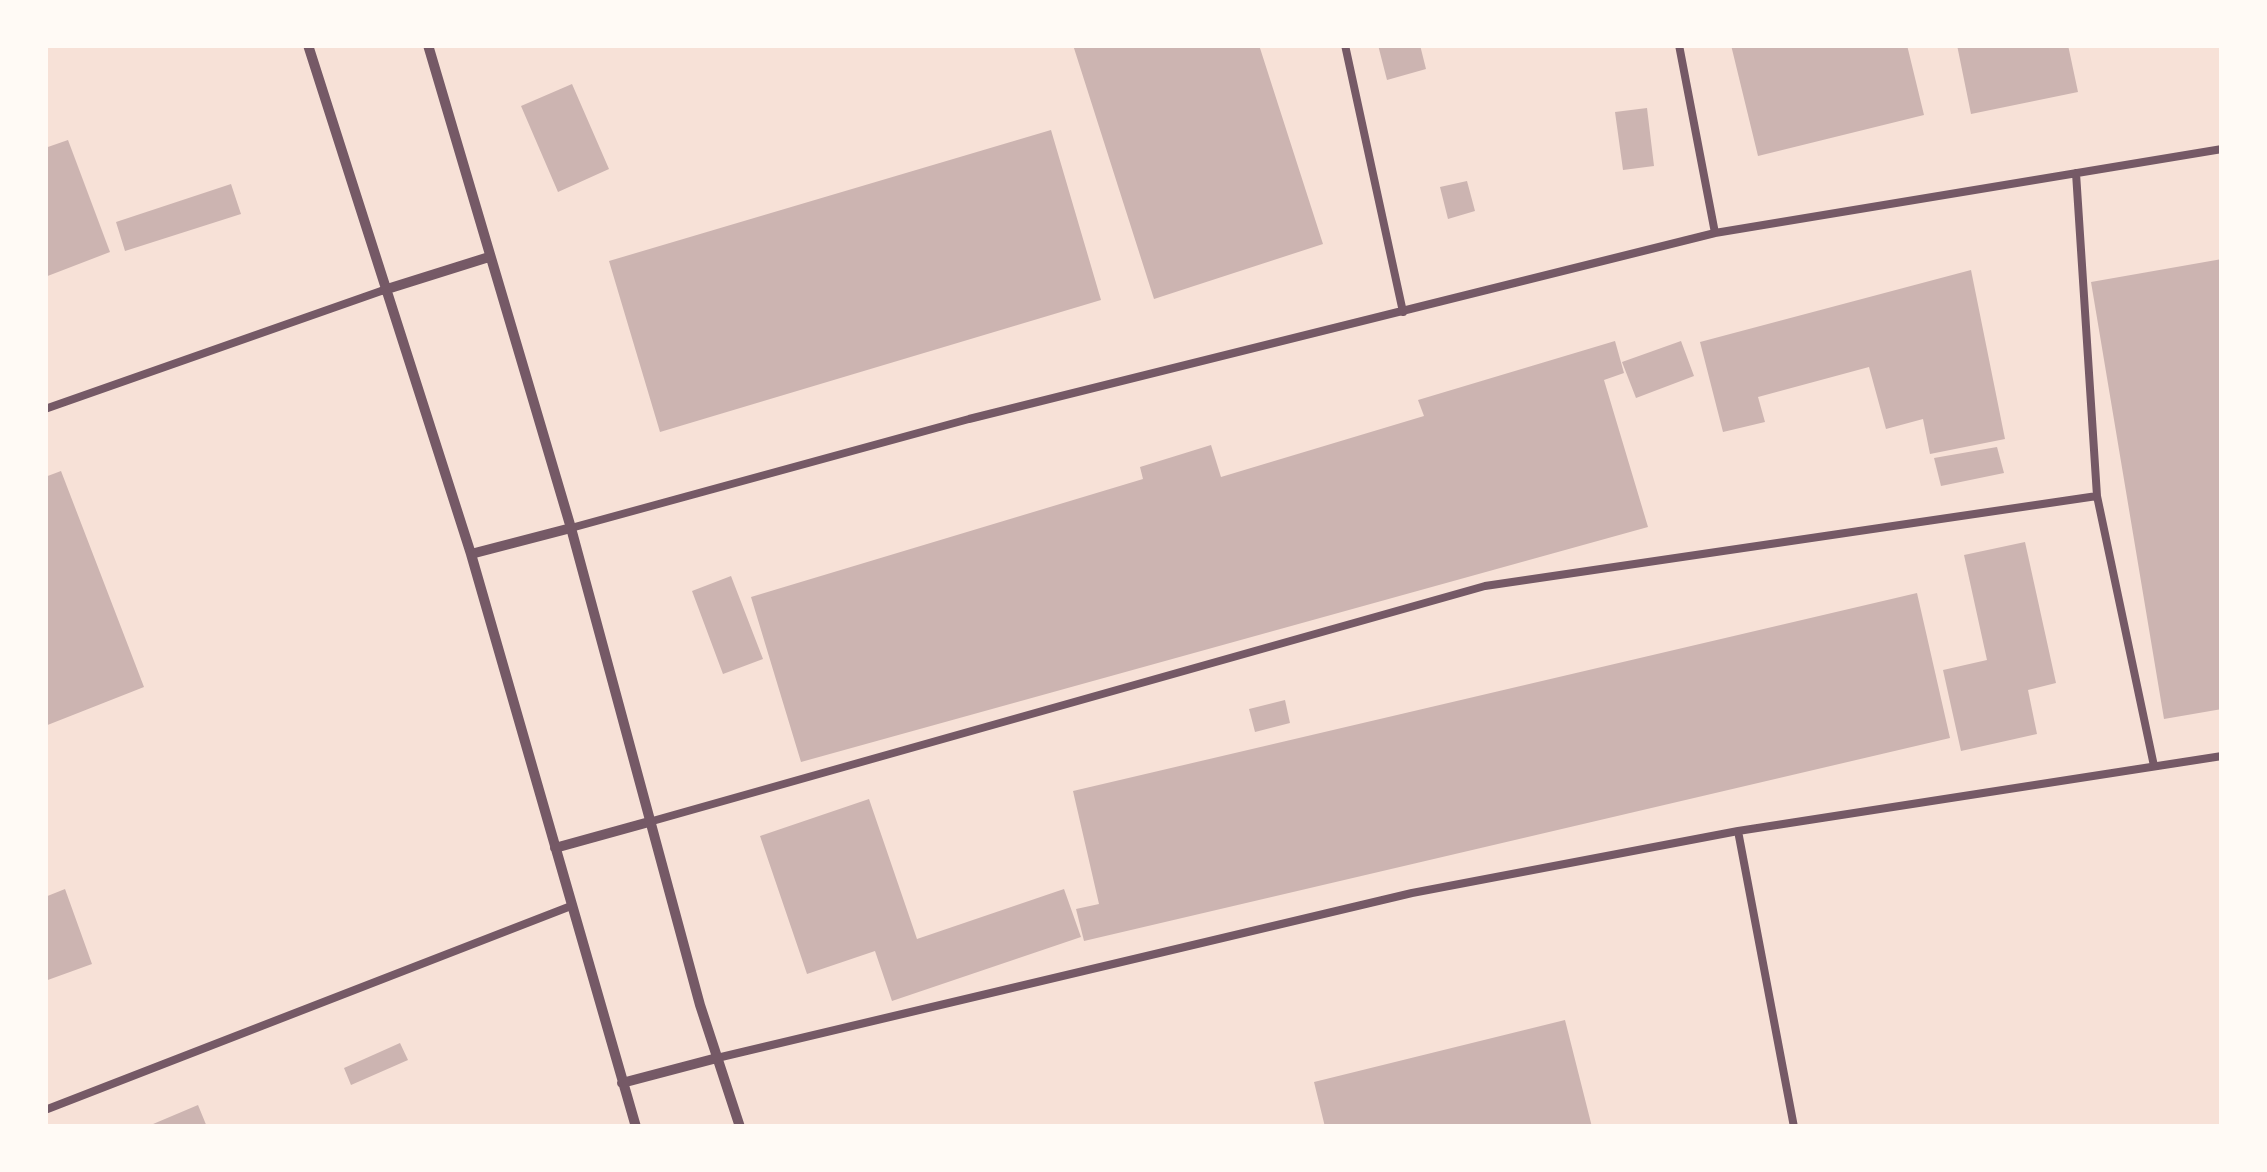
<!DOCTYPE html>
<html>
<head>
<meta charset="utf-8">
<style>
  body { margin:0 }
  #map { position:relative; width:2267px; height:1172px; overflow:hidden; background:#f7e1d7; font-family:"Public Sans",sans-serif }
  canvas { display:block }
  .frame { position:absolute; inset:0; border:48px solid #fffaf5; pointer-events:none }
</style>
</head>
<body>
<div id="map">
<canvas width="2267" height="1172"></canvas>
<div class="frame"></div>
</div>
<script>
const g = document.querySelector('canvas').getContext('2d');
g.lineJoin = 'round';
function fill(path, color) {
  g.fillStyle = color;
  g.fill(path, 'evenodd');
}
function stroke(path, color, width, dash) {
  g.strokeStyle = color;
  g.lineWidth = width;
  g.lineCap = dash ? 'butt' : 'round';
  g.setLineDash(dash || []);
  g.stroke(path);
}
fill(new Path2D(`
  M1073,45H1259L1323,244L1154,299Z
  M1378,45H1420L1426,69L1387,80Z
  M1731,45H1907L1924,115L1758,156Z
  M1957,45H2068L2078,92L1971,114Z
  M572,84L609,169L558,192L521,106Z
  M1647,108L1654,166L1623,170L1615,112Z
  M1051,130L1101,300L660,432L609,261Z
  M68,140L110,252L45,277V148Z
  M1467,181L1475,211L1448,219L1440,187Z
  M231,184L241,214L125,251L116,222Z
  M2222,259V709L2164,719L2091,282Z
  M1971,270L2005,439L1930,454L1923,419L1886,429L1869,367L1758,397L1765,422L1723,432L1700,342Z
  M1615,341L1624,373L1604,380L1648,527L801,762L751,597L1143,479L1140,467L1211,445L1221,477L1424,416L1418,400Z
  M1681,341L1694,376L1636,398L1622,362Z
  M1997,447L2004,473L1941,486L1934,458Z
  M61,471L144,687L45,726V477Z
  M2025,542L2056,683L2028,690L2037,734L1961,751L1943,670L1987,660L1964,555Z
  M731,576L763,659L723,674L692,591Z
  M1917,593L1950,738L1084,941L1076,909L1099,904L1073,791Z
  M1285,700L1290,723L1255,732L1249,709Z
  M869,799L917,939L1064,889L1081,937L892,1001L875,951L807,974L760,836Z
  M65,889L92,964L45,981V897Z
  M1565,1020L1592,1127H1325L1314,1082Z
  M400,1043L408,1060L351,1085L344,1068Z
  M198,1105L207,1127H146Z`), '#ccb4b1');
stroke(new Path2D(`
  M1345,45L1403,312
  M1679,45L1715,233
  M2076,173L2097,496L2154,766
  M45,409L384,290
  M571,528L969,419L1715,233L2222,149
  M649,822L1485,586L2097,496
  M1738,831L1794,1127
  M717,1058L1412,893L1738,831L2222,756
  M45,1110L571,906`), '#755966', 8);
stroke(new Path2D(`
  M308,45L471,554L636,1127
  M428,45L571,528L700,1005L740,1127
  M384,290L489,257
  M471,554L571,528
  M555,848L649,822
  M622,1083L717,1058`), '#755966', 10);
</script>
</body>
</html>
